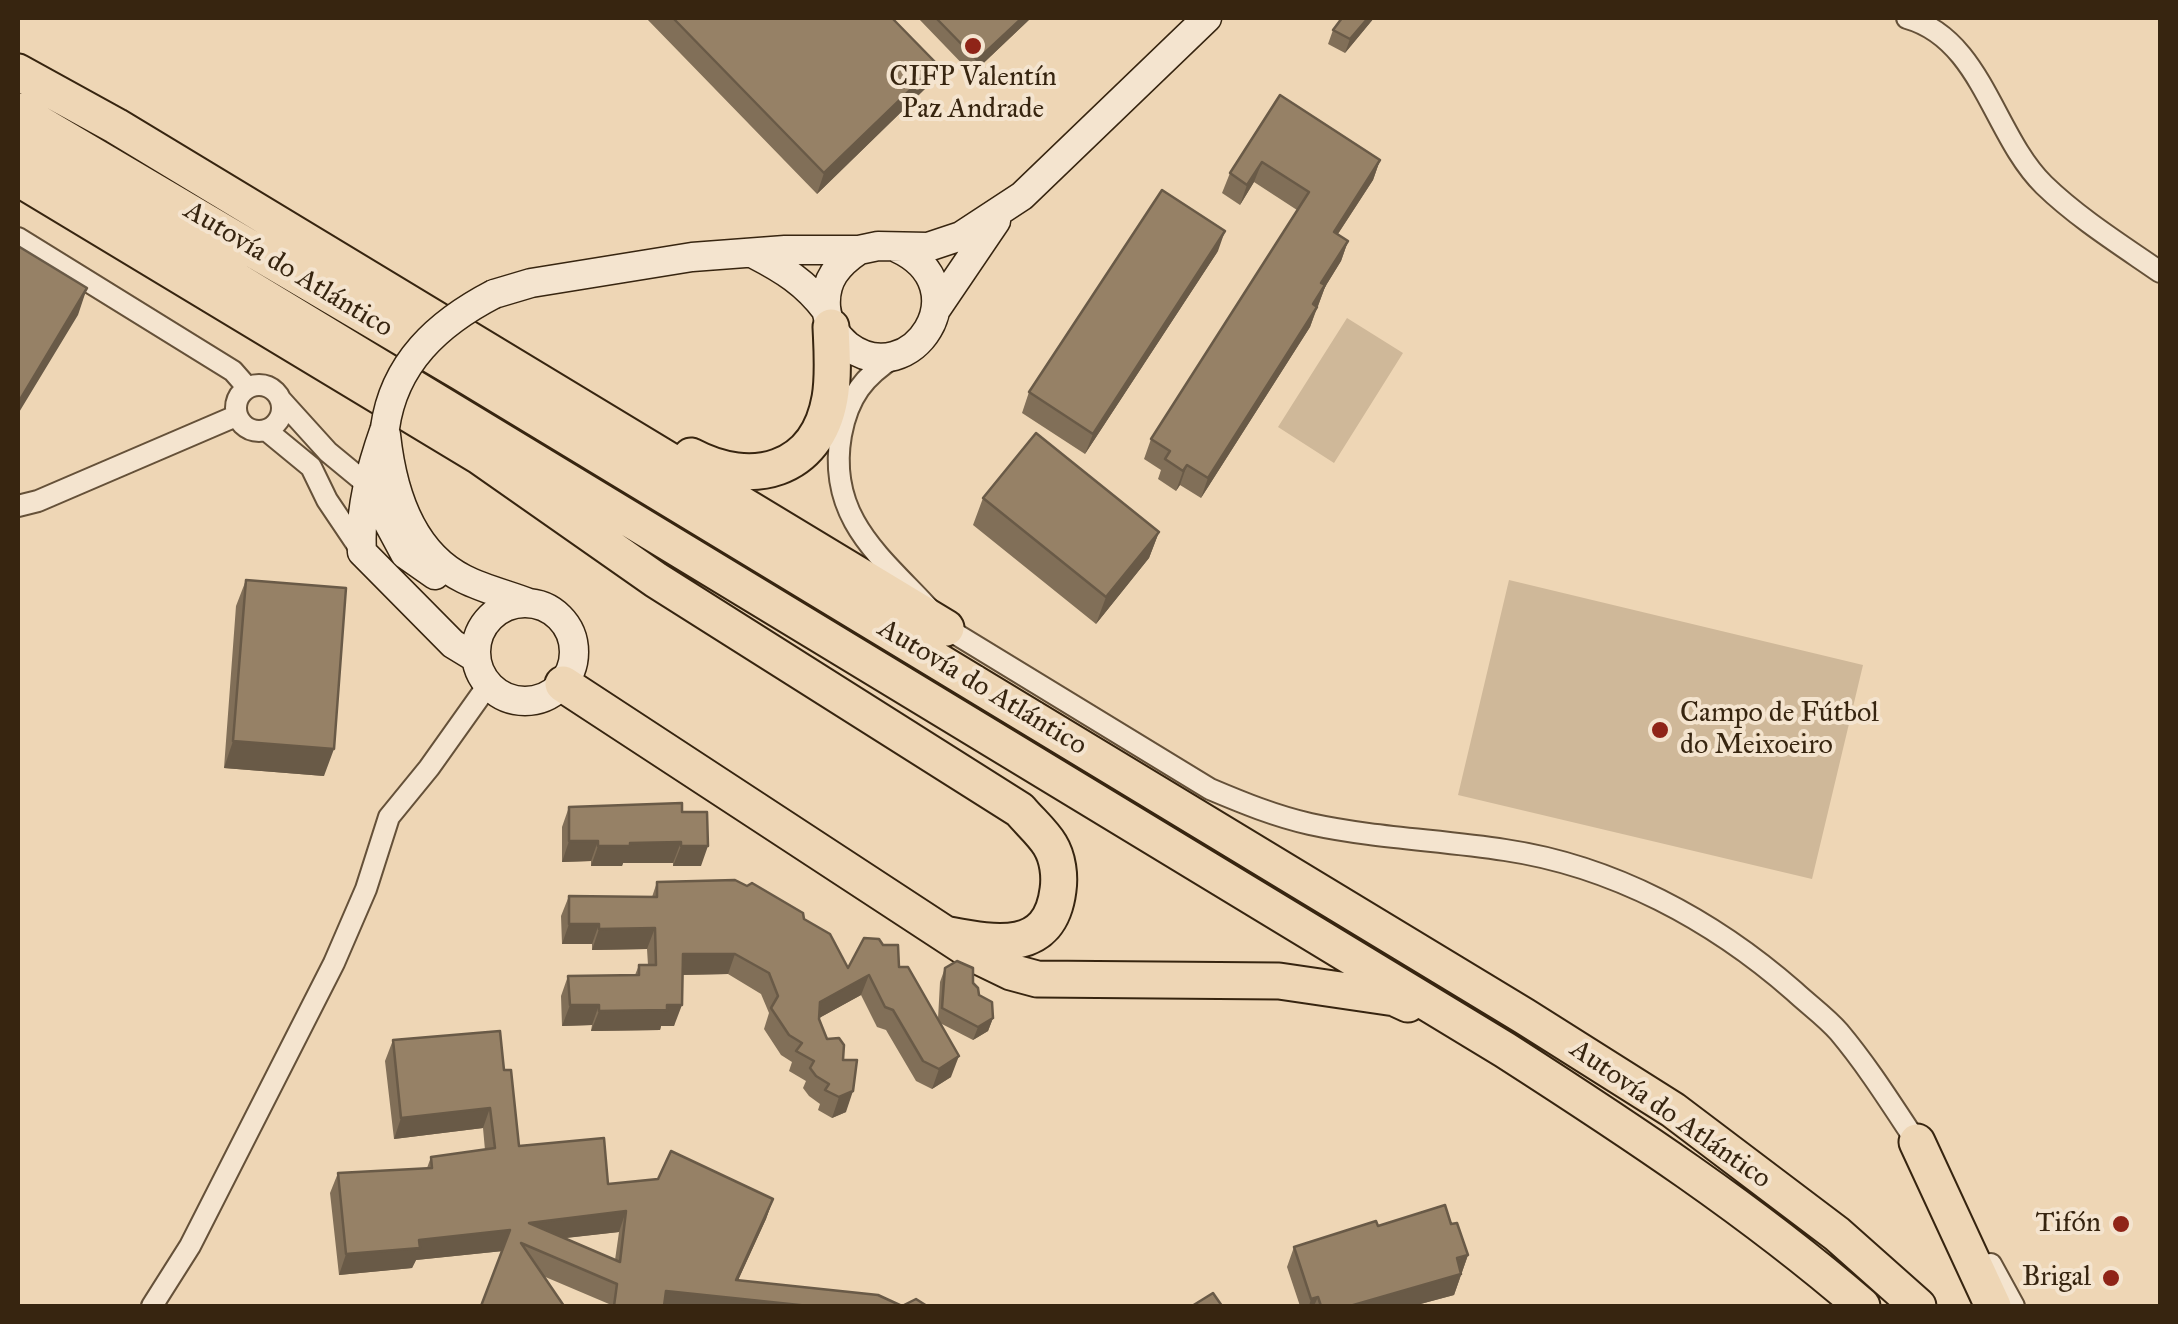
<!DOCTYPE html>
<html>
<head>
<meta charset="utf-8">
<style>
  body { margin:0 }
  #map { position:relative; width:2178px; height:1324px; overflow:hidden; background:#eed6b5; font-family:"IM FELL Great Primer",serif }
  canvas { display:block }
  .frame { position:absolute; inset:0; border:20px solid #372510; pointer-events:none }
</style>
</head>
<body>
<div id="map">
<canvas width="2178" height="1324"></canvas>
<div class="frame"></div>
</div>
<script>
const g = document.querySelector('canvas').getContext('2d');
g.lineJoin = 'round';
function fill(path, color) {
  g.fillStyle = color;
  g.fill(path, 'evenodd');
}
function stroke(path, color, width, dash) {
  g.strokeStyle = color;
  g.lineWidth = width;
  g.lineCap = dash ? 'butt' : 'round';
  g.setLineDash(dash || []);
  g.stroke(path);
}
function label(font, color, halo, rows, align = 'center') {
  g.font = font + ' "IM FELL Great Primer",serif';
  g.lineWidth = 8;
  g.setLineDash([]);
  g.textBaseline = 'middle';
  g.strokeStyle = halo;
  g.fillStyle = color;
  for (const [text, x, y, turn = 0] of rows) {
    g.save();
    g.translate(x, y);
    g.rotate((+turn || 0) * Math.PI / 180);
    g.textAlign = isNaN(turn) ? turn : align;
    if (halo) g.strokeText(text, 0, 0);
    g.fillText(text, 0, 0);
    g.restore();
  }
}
fill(new Path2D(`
  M1347,318L1403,353L1334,463L1278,427Z
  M1509,580L1863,665L1812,879L1458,795Z`), '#cfb899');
const street = new Path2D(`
  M1907,18C1982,39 1993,135 2044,185C2078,218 2121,245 2160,272
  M18,238L233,371L247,387
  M896,356C864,376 848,397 841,435C825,527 894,565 946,628L1210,789C1243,803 1275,816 1310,824C1374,838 1441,840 1505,850C1613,866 1713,920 1794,991C1809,1005 1826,1017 1839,1032C1870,1069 1895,1110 1922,1150
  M236 408a23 23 0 1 1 46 0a23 23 0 1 1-46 0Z
  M280,399L328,452L368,485
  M266,430L311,467L327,500L362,552
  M18,506L38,501L236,416
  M1991,1264L2014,1306
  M152,1306L190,1246L334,963L366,889L389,817L429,768L488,685`);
const secondary = new Path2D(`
  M859,250C838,264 824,280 826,307C827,322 836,336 848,346C911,393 982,287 897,248
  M754,254C783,269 806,283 826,310
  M494,294L531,283L692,257L785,250H859L878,246L928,247L961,236L1022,196L1207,18
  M937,308L996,221
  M385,428C371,468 359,510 362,552L453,644L476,658
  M386,435C392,490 410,552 464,579C484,589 508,595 529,603
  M368,485L405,554L435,575
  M476 652a49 49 0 1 1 98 0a49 49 0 1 1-98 0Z`);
const highway = new Path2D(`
  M18,72L116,126L946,628
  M18,111L462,373L1524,1016L1673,1110L1837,1234L1918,1306
  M18,148L1505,1050C1628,1129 1751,1210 1862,1306
  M18,178L479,456L656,580L1020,810C1029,821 1043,833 1050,845C1058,858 1060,876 1058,890C1050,954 996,944 949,935
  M691,456C751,488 817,472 830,398C834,375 832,350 831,327
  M563,684L980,957L1011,972L1037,979L1279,981L1395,998L1408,1004
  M1917,1142L1993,1306`);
stroke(street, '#655139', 24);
stroke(secondary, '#372510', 31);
stroke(highway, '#372510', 39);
stroke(street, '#f4e4cf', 20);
stroke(secondary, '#f4e4cf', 28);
stroke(highway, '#eed6b5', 35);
const secondaryBridge = new Path2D(`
  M385,428C394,363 438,323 494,294`);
stroke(secondaryBridge, '#372510', 31, []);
stroke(secondaryBridge, '#f4e4cf', 28);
fill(new Path2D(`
  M646,18H892L930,84L817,194Z
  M918,18H1031L972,74Z
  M1342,18H1374L1345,53L1328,44L1333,30Z
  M1280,95L1380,160L1373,180L1338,234L1348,241L1341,261L1325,287L1310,327L1201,498L1180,485L1176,491L1158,479L1161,470L1144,459L1151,439L1297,210L1254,182L1240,205L1222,193L1230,173Z
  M1218,251L1085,454L1022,413L1029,392Z
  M983,498L1159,532L1149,558L1096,624L973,525Z
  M246,580L324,776L224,768L236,606Z
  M569,807L682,812L701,866H673V863H623L622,866H591V861L562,862V827Z
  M657,882L804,919L848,968L899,967L938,1019L940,982L945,968L973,983L993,1018L988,1031L973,1040L940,1023L951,1077L932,1089L916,1081L886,1030L877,1027L861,995L819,1018L827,1039L843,1060L846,1112L832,1118L818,1110L820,1104L809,1096L803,1088L806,1081L789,1071L792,1062L781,1055L764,1029L769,1013L761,994L728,974L683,975L674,1026H661L660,1030L591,1031L592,1025L562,1026L561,996L568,976L635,975L639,965H648L647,949L592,950V944H562L561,916L569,896L652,897Z
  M393,1040L504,1070L519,1146L608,1184L773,1199L766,1219L738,1280L902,1306H927H609V1304L543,1276L503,1251L416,1260L412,1268L339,1275L330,1193L338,1173L427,1168L431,1157L485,1150L483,1128L394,1139L385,1061ZM619,1232L615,1260L564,1238Z
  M1451,1224L1468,1255L1454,1295L1413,1306H1300L1287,1267L1294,1247L1378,1226Z`), '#816f58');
fill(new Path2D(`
  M1022,18H1031L972,74L977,60Z
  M1368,18H1374L1345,53L1350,39Z
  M937,64L930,84L817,194L824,173Z
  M1380,160L1373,180L1326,252L1334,232Z
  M1262,162L1254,182L1240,205L1247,185Z
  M1225,231L1218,251L1085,454L1093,434Z
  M1348,241L1341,261L1325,287L1318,306L1306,324L1321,283Z
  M87,288L78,315L18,414V403Z
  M1317,307L1310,327L1201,498L1208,478Z
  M1187,465L1180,485L1176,491L1183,471Z
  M1159,532L1149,558L1096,624L1106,597Z
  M233,741L334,749L324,776L224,768Z
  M569,841H598L591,861L562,862Z
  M681,842L673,863H623L622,866H591L598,846L630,843Z
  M681,846H708L701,866H673Z
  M569,924H599L592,944H562Z
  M655,928L647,949L592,950L599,929Z
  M683,954H735L728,974L676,975Z
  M869,975L861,995L812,1022L820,1002Z
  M570,1005H599L592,1025L562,1026Z
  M667,1005H682L674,1026H661L660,1030L591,1031L599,1011Z
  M993,1018L988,1031L973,1040L978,1027Z
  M959,1056L951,1077L932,1089L939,1069Z
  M853,1091L846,1112L832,1118L839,1097Z
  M490,1108L483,1128L394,1139L401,1118Z
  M773,1199L766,1219L730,1298L809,1306H661L666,1291L736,1280Z
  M626,1211L619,1232L522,1243L529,1223Z
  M510,1230L503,1251L416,1260L412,1268L339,1275L346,1254L419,1240Z
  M1468,1255L1454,1295L1413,1306H1350Z
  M1318,1297L1314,1306H1309L1311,1299Z`), '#695a47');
const building = new Path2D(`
  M673,18H892L937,64L824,173Z
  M936,18H1022L977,60Z
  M1342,18H1368L1350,39L1333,30Z
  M1280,95L1380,160L1334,232L1348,241L1321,283L1325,285L1313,304L1317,307L1208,478L1187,465L1183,471L1165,459L1170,451L1151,439L1309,192L1262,162L1247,185L1230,173Z
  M1162,190L1225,231L1093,434L1029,392Z
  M18,246L87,288L18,403Z
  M1036,433L1159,532L1106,597L983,498Z
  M246,580L346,588L334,749L233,741Z
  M682,803V812H707L708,846H681V842L630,843V846H598V841H569V807Z
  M735,880L747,886L752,883L803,913L804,919L830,934L848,968L864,938L879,939L883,945H898L899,967H908L959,1056L939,1069L923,1061L893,1010L885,1007L869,975L820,1002L819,1019L827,1039L839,1038L844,1045L843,1060H857L853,1091L839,1097L825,1090L829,1084L816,1076L810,1068L814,1061L796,1051L802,1043L789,1035L771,1008L778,996L769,973L735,954H683L682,1005H667V1010L599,1011V1005H570L568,976L639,975V965H656L655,928L599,929V924H569V896L657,897V882Z
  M957,961L973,968V983L978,988L979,995L992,1002L993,1018L978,1027L942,1008L945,968Z
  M500,1031L504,1070H511L519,1146L604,1138L608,1184L658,1179L671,1151L773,1199L736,1280L878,1295L902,1306L916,1299L927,1306H809L666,1291L664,1306H614L617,1284L521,1243L564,1306H481L510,1230L419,1240L420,1248L346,1254L338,1173L432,1168L431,1157L495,1148L490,1108L401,1118L393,1040ZM626,1211L620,1262L529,1223Z
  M1445,1205L1451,1224L1457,1223L1468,1255L1457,1258L1461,1274L1350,1306H1321L1318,1297L1311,1299L1294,1247L1376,1221L1378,1226Z
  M1213,1293L1222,1306H1192Z`);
fill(building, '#968166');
stroke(building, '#695a47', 2.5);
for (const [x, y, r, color] of [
  [973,46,10,"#8f2418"],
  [1660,730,10,"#8f2418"],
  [2121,1224,10,"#8f2418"],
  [2111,1278,10,"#8f2418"]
]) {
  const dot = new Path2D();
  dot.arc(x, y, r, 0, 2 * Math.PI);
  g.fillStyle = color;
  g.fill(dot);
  stroke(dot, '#f4e4cf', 4);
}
label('28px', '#372510', '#f4e4cf', [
  ["CIFP Valentín",973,78,"center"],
  ["Paz Andrade",973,110,"center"],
  ["Campo de Fútbol",1680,714,"left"],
  ["do Meixoeiro",1680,746,"left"],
  ["Tifón",2101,1224],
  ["Brigal",2091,1278]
], 'right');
label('28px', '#372510', '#f4e4cf', [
  ["Autovía do Atlántico",288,270,31],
  ["Autovía do Atlántico",982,688,31],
  ["Autovía do Atlántico",1670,1115,35]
]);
</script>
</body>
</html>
